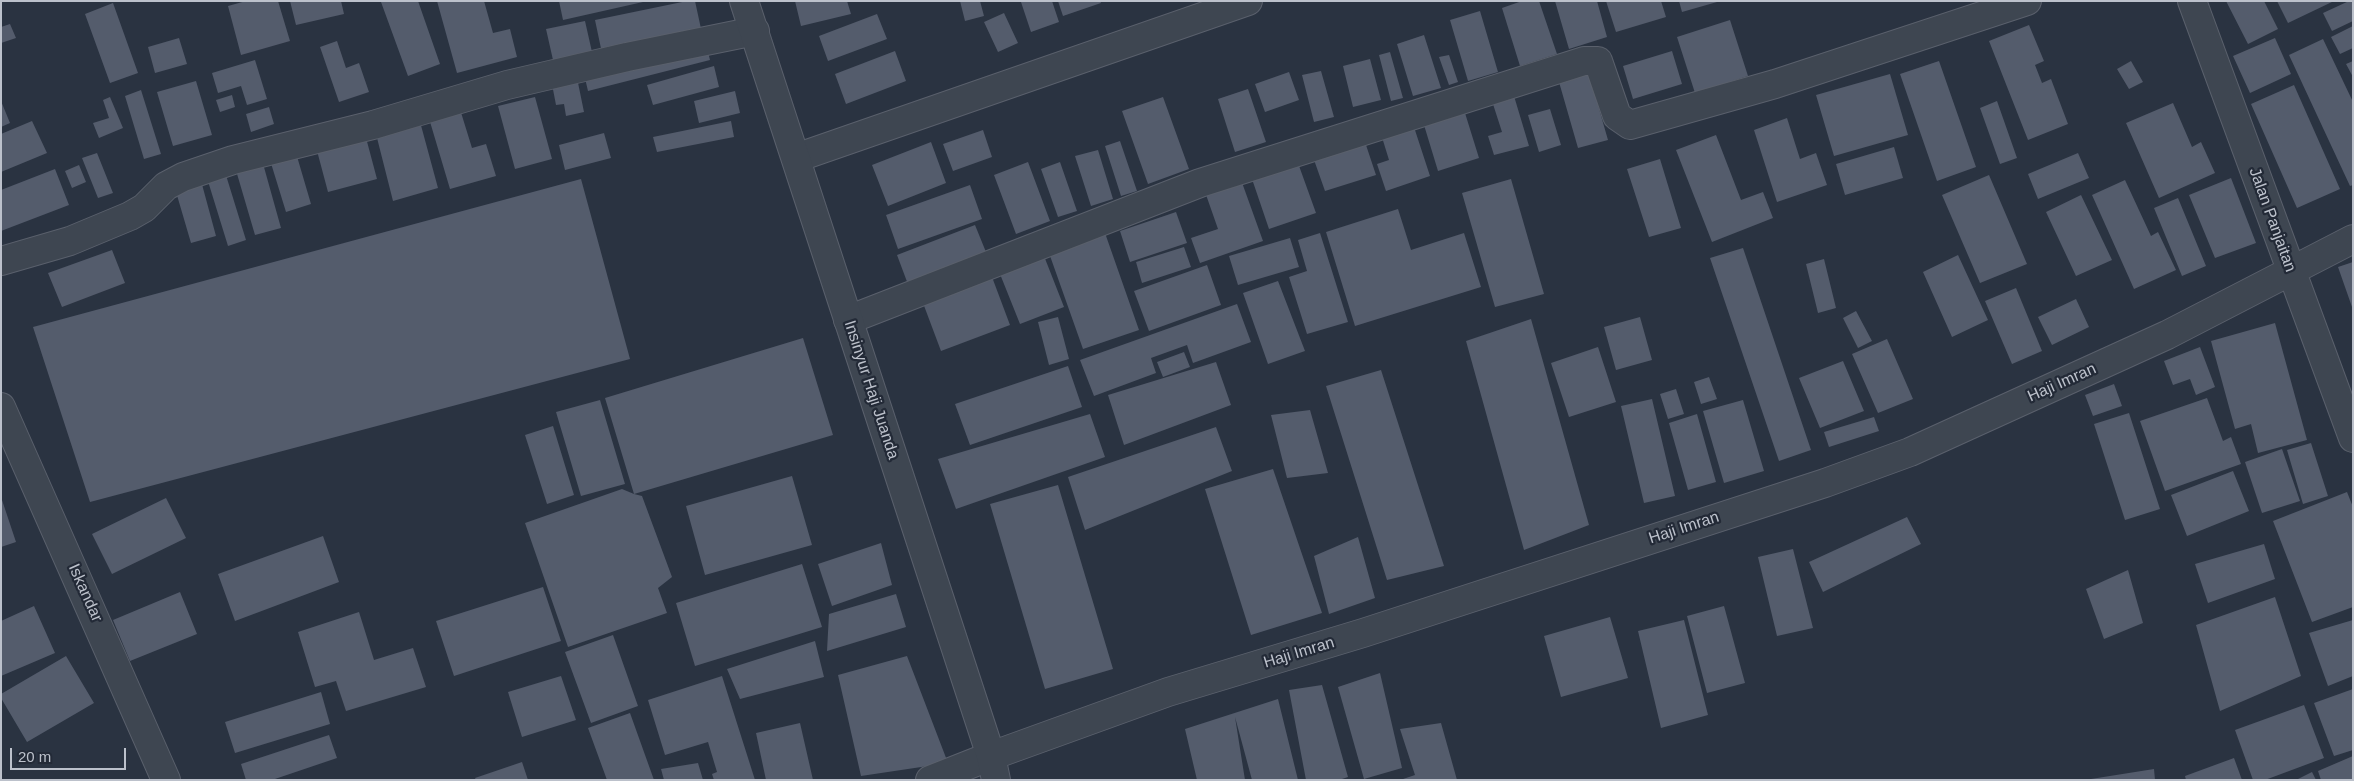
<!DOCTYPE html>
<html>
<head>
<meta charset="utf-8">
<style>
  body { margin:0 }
  #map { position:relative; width:2354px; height:781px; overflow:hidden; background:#2a3341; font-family:Arial,sans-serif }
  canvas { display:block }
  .frame { position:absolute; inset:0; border:2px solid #bcc1cb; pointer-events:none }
  .scale { position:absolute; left:10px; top:748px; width:116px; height:22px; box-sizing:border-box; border:2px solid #bcc1cb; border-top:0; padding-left:6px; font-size:15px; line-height:18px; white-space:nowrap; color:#bcc1cb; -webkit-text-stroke:4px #232a37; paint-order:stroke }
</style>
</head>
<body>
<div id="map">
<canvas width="2354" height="781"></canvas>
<div class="frame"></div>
<div class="scale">20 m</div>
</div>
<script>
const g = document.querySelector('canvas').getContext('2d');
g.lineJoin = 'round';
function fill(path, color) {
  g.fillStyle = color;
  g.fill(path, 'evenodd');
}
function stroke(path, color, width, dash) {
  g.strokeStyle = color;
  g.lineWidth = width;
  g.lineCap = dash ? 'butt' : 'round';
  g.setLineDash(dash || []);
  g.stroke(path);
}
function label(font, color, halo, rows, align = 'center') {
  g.font = font + ' Arial,sans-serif';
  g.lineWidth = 4.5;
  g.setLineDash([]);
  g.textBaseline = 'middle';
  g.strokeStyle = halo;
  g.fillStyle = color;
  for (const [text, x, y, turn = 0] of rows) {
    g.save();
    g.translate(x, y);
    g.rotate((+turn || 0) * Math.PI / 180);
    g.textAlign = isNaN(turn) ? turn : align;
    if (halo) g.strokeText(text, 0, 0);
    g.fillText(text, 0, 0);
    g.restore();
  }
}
fill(new Path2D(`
  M246,1H278L290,41L241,55L228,6Z
  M290,1H341L344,14L296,25Z
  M418,1L440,64L408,76L381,2Z
  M437,1H484L493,33L510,29L517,57L457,73Z
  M559,1H643V2L563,20Z
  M687,1H695L703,38L603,58L595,20Z
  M795,1H847L851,14L801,26Z
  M960,1H980L984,16L965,21Z
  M1052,1L1059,22L1031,32L1021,2Z
  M1058,1H1100L1101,3L1063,16Z
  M1522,1H1539L1557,54L1520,66L1502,8Z
  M1555,1H1597L1607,37L1569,49Z
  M1606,1H1661L1666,17L1616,32Z
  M1679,1H1717V2L1682,12Z
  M2226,1H2264L2278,29L2248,44Z
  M2277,1H2334L2288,23Z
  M2349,1H2353V21L2332,31L2323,13Z
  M113,3L138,73L110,83L85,14Z
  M1480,11L1498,72L1468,81L1450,20Z
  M1004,13L1018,43L998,52L984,22Z
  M877,14L887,39L828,61L819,36Z
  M1730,20L1748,76L1695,93L1677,37Z
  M585,21L592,52L553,60L546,29Z
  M10,24L16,38L1,43V27Z
  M2029,25L2044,61L2035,65L2042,83L2051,79L2068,124L2028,140L1989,41Z
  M2353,26V48L2340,54L2331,37Z
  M1424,35L1441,88L1413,96L1397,44Z
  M179,38L187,64L155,73L148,47Z
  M2275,38L2291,74L2250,93L2233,56Z
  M2323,39L2353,102V185L2350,186L2289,55Z
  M337,41L346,68L359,63L369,92L339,102L320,47Z
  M706,44L710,60L588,91L584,74Z
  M895,51L906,81L846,104L835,74Z
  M1672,51L1682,84L1633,99L1623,66Z
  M1390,52L1403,98L1391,101L1379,55Z
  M1449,55L1458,82L1449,85L1439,57Z
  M1370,59L1381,100L1353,107L1343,66Z
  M255,60L267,99L247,105L241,86L218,93L212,73Z
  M1939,61L1976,167L1937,181L1900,74Z
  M2131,61L2143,82L2129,89L2117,69Z
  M2353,61V77L2346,64Z
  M714,66L719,87L653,105L647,85Z
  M1321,71L1334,117L1314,122L1302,75Z
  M1289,72L1299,100L1265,112L1255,84Z
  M576,73L584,112L566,116L564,104L556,105L551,79Z
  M1589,74L1608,140L1578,148L1559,82Z
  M1890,74L1908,135L1834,156L1816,95Z
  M196,81L212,135L173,146L157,92Z
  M2294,85L2340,189L2297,208L2251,104Z
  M1248,89L1266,142L1235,152L1218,99Z
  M141,90L161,154L144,159L125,96Z
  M735,91L740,113L699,123L694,101Z
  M232,95L235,107L220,112L216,100Z
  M1514,96L1529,146L1494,155L1488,136L1502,132L1492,101Z
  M110,97L123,128L99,138L93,123L109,118L103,100Z
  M535,97L552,159L515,169L498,106Z
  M1163,97L1189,169L1148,184L1122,111Z
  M1,101L10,123L1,127Z
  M1997,101L2017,158L2000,164L1980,108Z
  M2173,103L2192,147L2201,142L2215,173L2159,198L2126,123Z
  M459,106L472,148L486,144L496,176L450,189L428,115Z
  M269,107L274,124L251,132L246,114Z
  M1550,109L1561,145L1539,152L1528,115Z
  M1465,113L1479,158L1438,171L1424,125Z
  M419,118L438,188L393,201L375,130Z
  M1787,118L1800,159L1816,153L1827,185L1777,202L1754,130Z
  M32,121L47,153L1,172V134Z
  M731,121L734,137L657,152L653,137Z
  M1413,124L1430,176L1386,191L1377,164L1389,160L1381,134Z
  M983,130L992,157L953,171L943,144Z
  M604,133L611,158L565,170L559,145Z
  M365,134L377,179L328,192L316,147Z
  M1716,135L1741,200L1763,192L1773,218L1712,242L1676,150Z
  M1364,139L1376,175L1325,191L1313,157Z
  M1120,141L1137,191L1121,196L1105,146Z
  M931,142L946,183L888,206L872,165Z
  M1894,147L1903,178L1845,195L1836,164Z
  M1098,150L1113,199L1091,206L1075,156Z
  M97,153L113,193L98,198L82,158Z
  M296,153L311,204L286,212L270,160Z
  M2078,153L2089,178L2038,199L2028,174Z
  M1660,159L1681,228L1649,237L1627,169Z
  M262,160L281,228L255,235L235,167Z
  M1028,162L1050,221L1016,234L994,175Z
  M1060,162L1077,211L1058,217L1041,169Z
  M1298,163L1316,213L1269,229L1252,179Z
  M79,165L86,182L72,188L65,171Z
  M55,169L69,205L1,231V190Z
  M225,172L246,240L228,246L207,178Z
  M1989,175L2027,264L1980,283L1942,195Z
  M200,177L216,236L191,243L174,185Z
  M1240,177L1263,241L1200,263L1191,238L1218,229L1204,189Z
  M2231,178L2256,243L2215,258L2189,195Z
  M581,179L630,359L90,502L33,327Z
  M1511,179L1544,294L1495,307L1462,193Z
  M2125,180L2151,236L2158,232L2176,270L2134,289L2092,195Z
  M970,185L982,219L898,249L886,215Z
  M2081,195L2112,260L2076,276L2046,212Z
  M2178,198L2206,266L2182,276L2154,208Z
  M1398,209L1411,250L1464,233L1481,287L1355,326L1326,232Z
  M1176,212L1187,243L1130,262L1120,231Z
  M975,225L988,257L909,287L897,255Z
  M1105,233L1139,330L1083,349L1049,253Z
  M1320,233L1348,322L1307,334L1289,277L1307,271L1298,240Z
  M1290,238L1299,267L1238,285L1229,256Z
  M1184,247L1191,267L1142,283L1136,262Z
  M1743,248L1811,450L1779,461L1710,258Z
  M112,250L125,283L62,307L48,273Z
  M1958,255L1988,320L1952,337L1923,272Z
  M1044,256L1064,307L1020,324L1000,274Z
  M1824,259L1836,308L1818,313L1806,264Z
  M2353,262V307H2352L2338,267Z
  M1207,265L1221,305L1149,331L1134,291Z
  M992,277L1010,325L941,351L923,303Z
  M1278,281L1305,351L1268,364L1243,293Z
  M2016,288L2042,351L2012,364L1985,301Z
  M2076,299L2089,327L2052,345L2038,317Z
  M1237,304L1251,342L1193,363L1187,345L1151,358L1156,373L1094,396L1080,360Z
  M1856,311L1872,341L1858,348L1843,318Z
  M1058,317L1069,359L1049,365L1038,322Z
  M1640,317L1652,360L1616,370L1604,327Z
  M1531,319L1589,525L1524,550L1466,341Z
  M2275,323L2307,440L2258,453L2251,424L2235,429L2211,341Z
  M803,338L833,435L634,494L642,496L672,577L658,588L667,613L568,647L525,523L622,489L634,494L605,398Z
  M1887,339L1913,399L1878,413L1852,354Z
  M1598,347L1616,402L1569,417L1551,363Z
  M2200,347L2215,387L2196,395L2190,379L2173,385L2164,361Z
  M1184,352L1190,367L1163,377L1157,362Z
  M1843,361L1864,411L1820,428L1799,378Z
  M1216,362L1231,405L1124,445L1108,395Z
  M1068,366L1082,407L970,445L955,404Z
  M1381,370L1444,566L1387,580L1326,386Z
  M1709,377L1717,399L1701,404L1694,382Z
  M2114,384L2122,406L2093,416L2085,395Z
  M1676,389L1684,414L1668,419L1660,394Z
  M2207,398L2223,441L2231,437L2241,464L2165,491L2140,421Z
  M1652,399L1675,496L1644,503L1621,406Z
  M600,400L625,484L581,496L556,412Z
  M1743,400L1764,471L1724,483L1703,411Z
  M1310,410L1328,473L1287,478L1271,415Z
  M2129,413L2160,509L2125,520L2094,424Z
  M1090,414L1105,457L956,509L938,459Z
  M1697,414L1716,482L1688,490L1669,423Z
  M1874,417L1879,431L1829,447L1824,432Z
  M553,426L574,495L547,504L525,435Z
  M1216,427L1232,471L1085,530L1068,477Z
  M2311,443L2328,496L2303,504L2287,450Z
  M2282,449L2300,501L2262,513L2245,462Z
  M1273,469L1322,613L1251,635L1205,489Z
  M2233,471L2249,511L2187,536L2171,495Z
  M792,476L812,545L705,575L686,506Z
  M1058,485L1113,669L1045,689L990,504Z
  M2347,492L2353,507V607L2312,622L2273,521Z
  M1,497L16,542L1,547Z
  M166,498L186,538L112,574L92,534Z
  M1907,517L1921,544L1823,592L1809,562Z
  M323,536L339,582L235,621L218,574Z
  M1358,537L1375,598L1329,614L1314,556Z
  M881,543L892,585L832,606L818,564Z
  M2264,544L2275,579L2208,603L2195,564Z
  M1793,549L1813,628L1777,636L1758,557Z
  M802,564L822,627L695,666L676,603Z
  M2128,570L2143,623L2104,639L2086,589Z
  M543,587L561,641L454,676L436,621Z
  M180,592L197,634L130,661L113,620Z
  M896,594L906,627L827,651L829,614Z
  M2275,597L2301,676L2220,711L2196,625Z
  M34,606L55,653L1,676V621Z
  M1724,606L1745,683L1707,693L1687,616Z
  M359,612L374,660L413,648L426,687L346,711L336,681L315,687L298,632Z
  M1610,617L1628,678L1561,697L1544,636Z
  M1684,620L1708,715L1661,728L1638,631Z
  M2353,620V676L2328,686L2309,633Z
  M613,635L638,706L591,723L565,652Z
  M815,641L824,677L740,699L727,669Z
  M66,656L94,703L27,742L1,698V694Z
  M907,656L948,763L861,776L838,675Z
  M1380,673L1402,768L1364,779L1338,687Z
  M561,676L576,720L522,737L508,692Z
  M722,676L755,780H714L712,774L717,772L708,742L665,755L648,700Z
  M1322,685L1348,777L1339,780H1306L1289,690Z
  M2353,689V750L2334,756L2314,703Z
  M321,692L330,724L235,753L225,722Z
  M1278,699L1298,780H1252L1235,717L1245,780H1197L1185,729Z
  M2304,705L2324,758L2265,780H2253L2235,730Z
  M630,713L654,780H607L588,728Z
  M800,723L813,780H766L756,733Z
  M1441,723L1457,780H1400L1415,775L1400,729Z
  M329,735L337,758L272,780H246L241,764Z
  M2353,756V780H2321L2318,771Z
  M2234,758L2242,780H2186L2185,776Z
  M522,762L528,780H476L475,778Z
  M698,763L703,780H664L661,769Z
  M2154,769L2155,780H2091V779Z
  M2312,772L2316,780H2296Z`), '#545c6c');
const minor = new Path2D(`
  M796,158L1248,1
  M1,261L70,241L130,216L144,208L166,186L183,177L233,160L373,125L507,85L627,57L755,31
  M848,320L1200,183L1584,61H1598L1617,116L1630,125L1775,84L2027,1
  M1,407L166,780
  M930,780L991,756`);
const tertiary = new Path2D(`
  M744,1L991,756L996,780
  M2192,1L2353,438
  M991,756L1168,692L1363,633L1825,483L1910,452L2167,335L2353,239`);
stroke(minor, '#5a606c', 30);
stroke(tertiary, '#5a606c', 30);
stroke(minor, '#3e4651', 28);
stroke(tertiary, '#3e4651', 28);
label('16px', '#bcc1cb', '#232a37', [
  ["Jalan Panjaitan",2272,220,70],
  ["Haji Imran",2062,383,-24],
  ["Insinyur Haji Juanda",871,390,72],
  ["Haji Imran",1684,528,-18],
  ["Iskandar",85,593,66],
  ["Haji Imran",1299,653,-17]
]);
</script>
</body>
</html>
